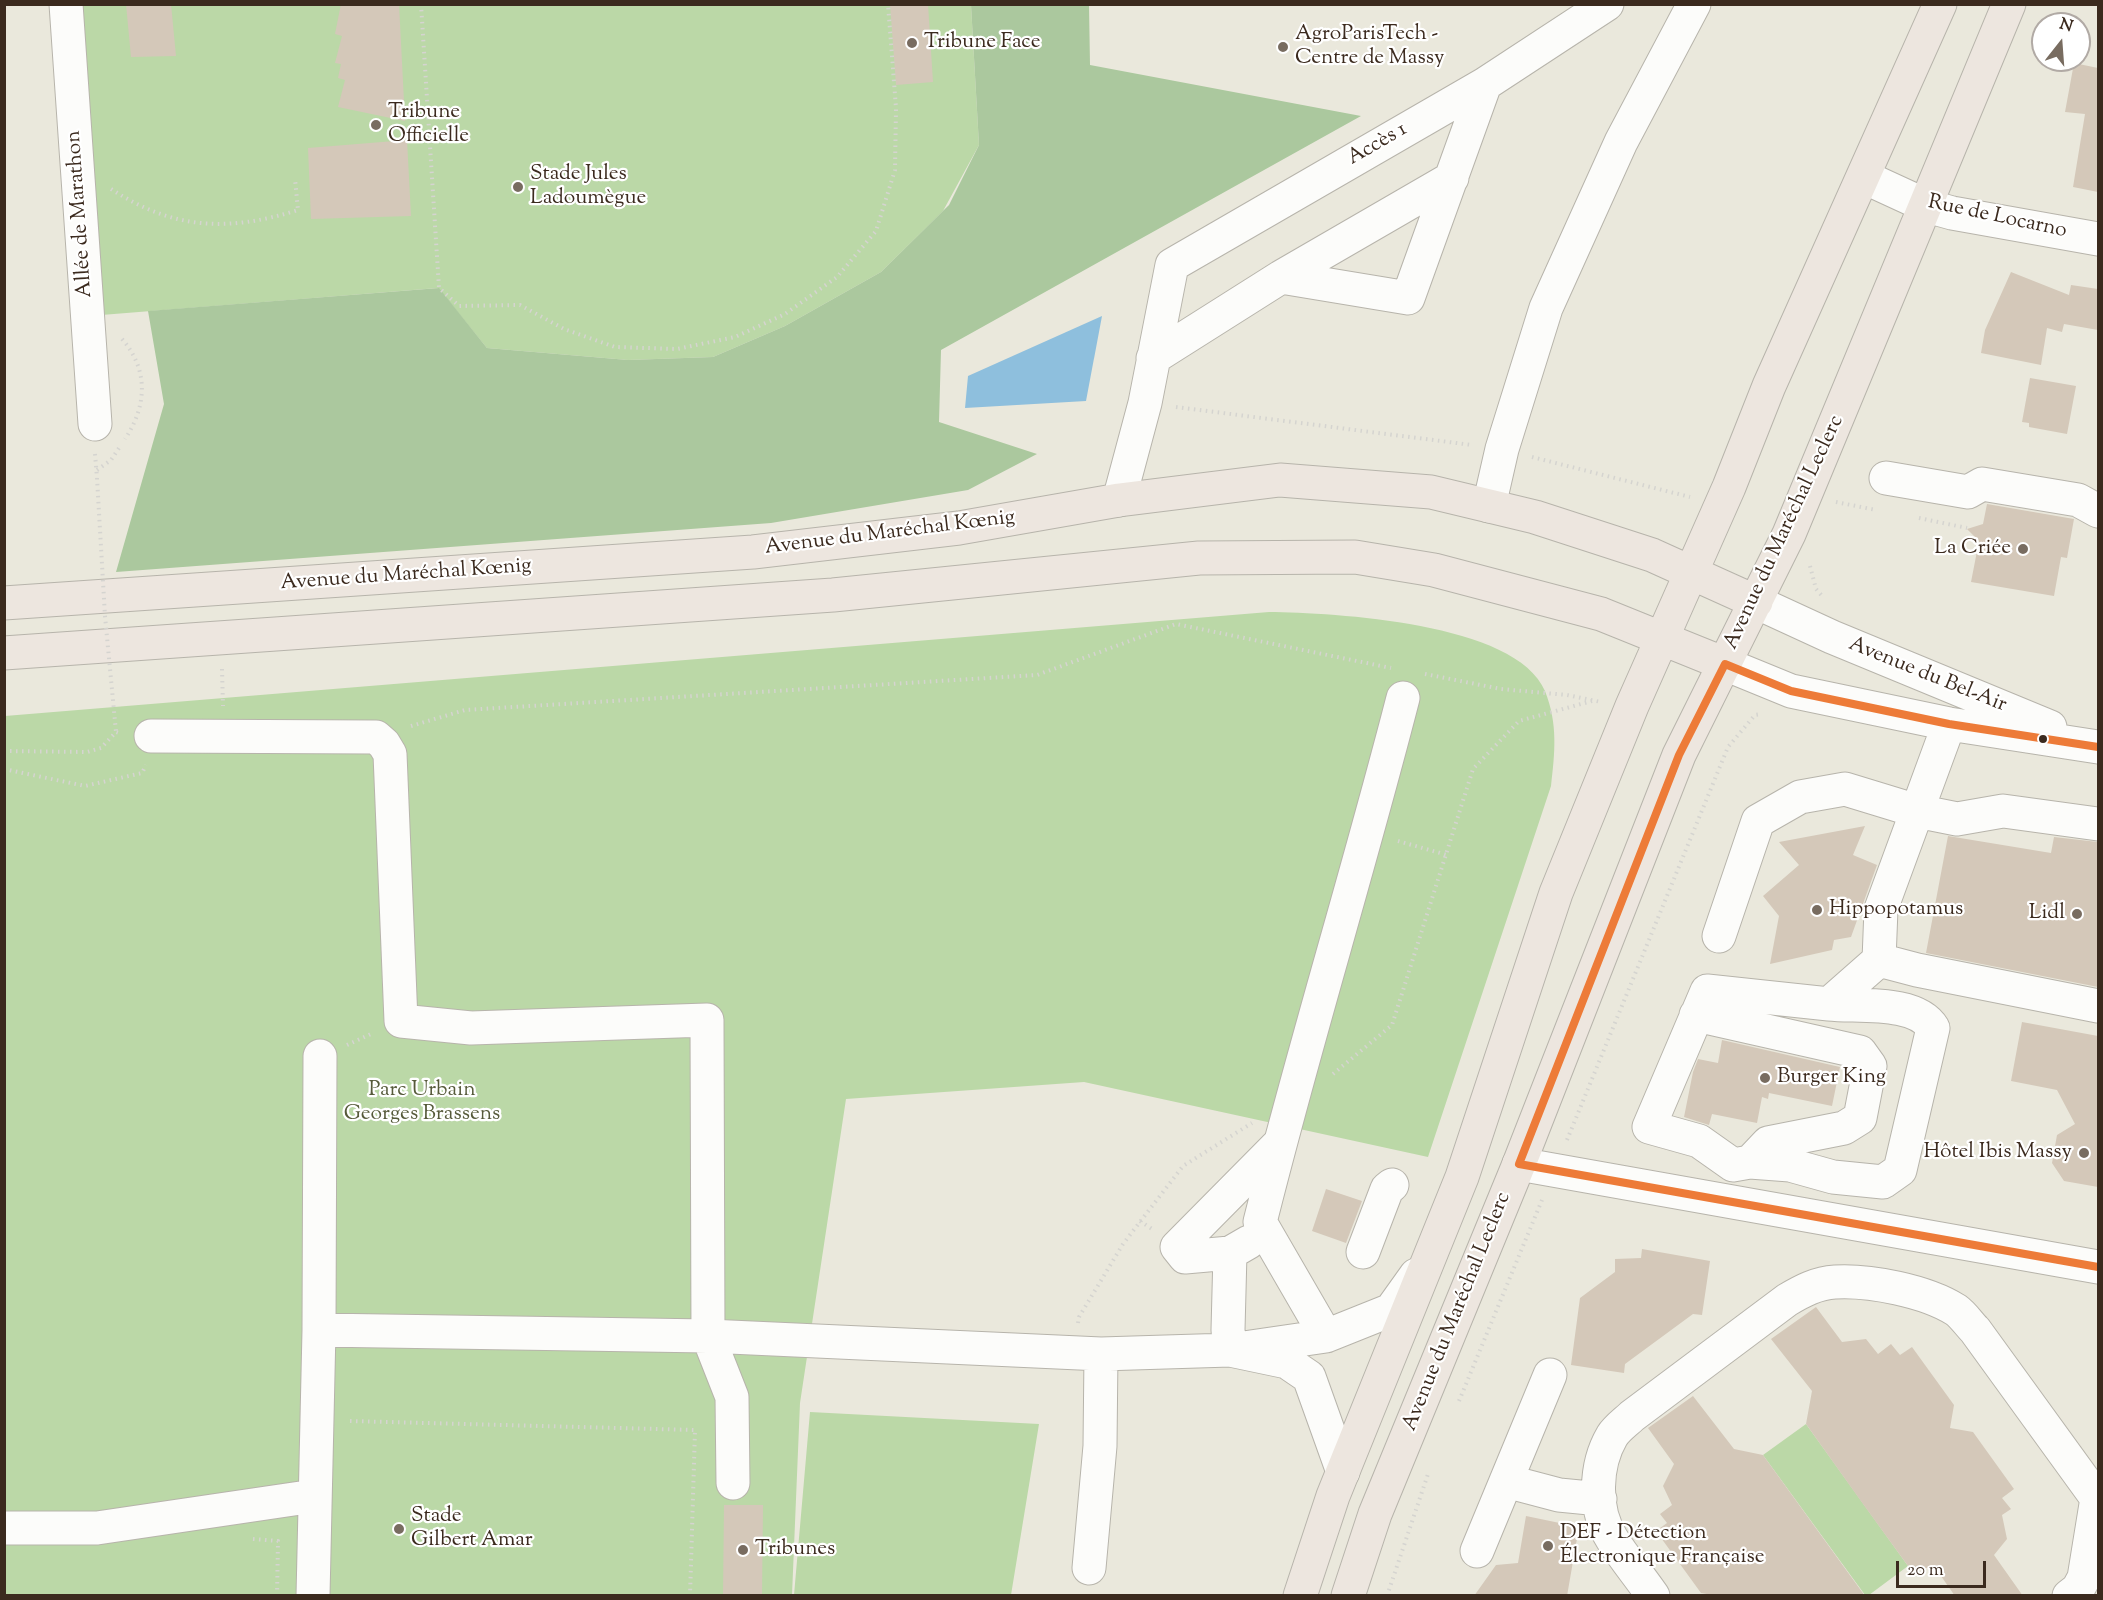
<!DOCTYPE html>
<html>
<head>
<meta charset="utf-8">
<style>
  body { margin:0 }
  #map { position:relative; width:2103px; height:1600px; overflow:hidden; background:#eae8dc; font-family:"Sorts Mill Goudy",serif }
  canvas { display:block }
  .frame { position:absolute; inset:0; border:6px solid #3b2a1e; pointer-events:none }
  .north { position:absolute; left:2031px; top:12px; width:60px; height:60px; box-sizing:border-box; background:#fff; border:2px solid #b1aaa5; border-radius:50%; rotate:17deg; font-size:16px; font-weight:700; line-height:24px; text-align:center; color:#3b2a1e }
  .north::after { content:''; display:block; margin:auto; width:21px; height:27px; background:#786c60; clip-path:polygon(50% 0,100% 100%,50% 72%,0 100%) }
  .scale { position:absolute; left:1896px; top:1561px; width:90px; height:27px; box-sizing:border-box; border:3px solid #3b2a1e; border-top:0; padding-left:8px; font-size:18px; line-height:21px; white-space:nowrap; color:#3b2a1e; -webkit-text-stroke:4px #fff; paint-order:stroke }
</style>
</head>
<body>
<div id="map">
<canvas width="2103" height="1600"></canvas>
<div class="frame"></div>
<div class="north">N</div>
<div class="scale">20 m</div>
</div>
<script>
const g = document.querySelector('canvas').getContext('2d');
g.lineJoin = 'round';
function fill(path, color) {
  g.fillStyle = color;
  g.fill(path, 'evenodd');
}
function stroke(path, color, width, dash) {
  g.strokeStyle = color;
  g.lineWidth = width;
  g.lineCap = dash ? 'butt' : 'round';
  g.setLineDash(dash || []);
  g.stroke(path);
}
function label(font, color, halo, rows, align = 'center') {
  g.font = font + ' "Sorts Mill Goudy",serif';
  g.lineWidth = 4.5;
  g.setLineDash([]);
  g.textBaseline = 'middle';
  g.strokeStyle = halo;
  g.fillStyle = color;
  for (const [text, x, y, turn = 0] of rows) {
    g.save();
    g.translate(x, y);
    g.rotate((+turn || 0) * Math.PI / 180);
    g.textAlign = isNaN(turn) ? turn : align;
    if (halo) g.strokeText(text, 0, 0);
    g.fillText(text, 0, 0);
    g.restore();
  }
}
fill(new Path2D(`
  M66,5H971L979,145L943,211L881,272L785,326L713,357L628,360L487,348L438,288L89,316Z
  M1269,612C1334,613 1516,622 1545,691C1558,724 1555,752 1551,786L1428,1157L1084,1082L846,1099L800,1403L792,1595H5V716Z
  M810,1412L1039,1424L1011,1595H794Z
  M1806,1424L1908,1566L1869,1595H1865L1763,1455Z`), '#bbd8a7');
fill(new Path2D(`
  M971,5H1089L1090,65L1361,116L941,350L939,422L1037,454L968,490L771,523L116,572L164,404L148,311L439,288L487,348L628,360L713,357L785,326L881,272L949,205L979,145Z`), '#abc89e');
fill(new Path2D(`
  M1102,316L1086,401L965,408L968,376Z`), '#8ebfdd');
fill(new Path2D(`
  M126,4H171L176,56L131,57Z
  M341,4H399L405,121L338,107L345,80L338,78L341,64L335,63L342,36L335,34Z
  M890,4H928L933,82L896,85Z
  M2074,63L2098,68V192L2073,187L2085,114L2065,112Z
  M407,140L411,216L311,219L308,148Z
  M2011,272L2069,295L2071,285L2098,289V330L2064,324L2062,332L2047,328L2041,365L1981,353L1985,330Z
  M2030,378L2076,386L2067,434L2029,427V423L2022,422Z
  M1987,504L2074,519L2067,558L2061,557L2054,596L1971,582L1979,541L1967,529L1983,524Z
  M1865,826L1853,855L1877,865L1851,937L1834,940L1832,950L1770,964L1779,916L1763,896L1799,865L1779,842Z
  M1948,836L2051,853L2054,837L2098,842V987L1926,953Z
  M2022,1022L2098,1036V1187L2064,1181L2052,1163L2057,1135L2075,1124L2057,1090L2011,1081Z
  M1722,1040L1840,1067L1832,1106L1769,1093L1768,1099L1762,1097L1757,1123L1712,1114L1709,1125L1684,1117L1693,1072L1698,1059L1718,1063Z
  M1326,1189L1362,1201L1346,1243L1312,1231Z
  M1642,1249L1710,1261L1702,1315L1693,1314L1625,1364L1624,1373L1571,1365L1580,1298L1615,1272V1259L1641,1258Z
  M1816,1307L1842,1342L1866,1339L1878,1354L1891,1344L1900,1355L1912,1347L1954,1405L1950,1428L1973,1432L2014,1489L2002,1498L2011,1509L2002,1515L2007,1539L1994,1555L2023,1596H1955L1936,1569L1908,1566L1863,1504L1806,1424L1812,1391L1771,1339Z
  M1693,1396L1734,1449L1763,1455L1865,1596H1718L1701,1593L1656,1531L1667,1523L1660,1514L1672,1505L1663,1486L1674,1464L1648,1428Z
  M724,1505H763L762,1596H723Z
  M1526,1516L1579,1527L1567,1596H1474L1496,1565L1518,1563Z`), '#d4c8b9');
const minor = new Path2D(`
  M66,4L95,424
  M1485,84L1607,4
  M1864,177L1927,206L1952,213L2098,239
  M1153,358L1281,277L1452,178
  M1886,478L1968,492L1982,484L2078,500L2098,511
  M1119,500L1145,403L1172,265L1485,84L1408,298L1281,277
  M1489,506L1502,449L1546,308L1621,142L1694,4
  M1756,602L1832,637L2050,727
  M1725,664L1791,691L1949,724L2098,747
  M151,736L376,737L384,744L390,754L401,1021L471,1028L707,1020L708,1336L732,1397L733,1483
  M2098,824L2003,811L1957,819L1917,811L1881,909L1879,960L1917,970L2098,1006
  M1719,936L1758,821L1800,797L1845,789L1917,811L1949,724
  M1696,1015L1860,1052L1870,1066L1860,1118L1844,1128L1768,1143L1750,1162
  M1519,1164L2098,1267
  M1733,1165L1699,1141L1649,1127L1707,991L1829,1004L1879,960
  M1733,1165L1750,1162L1790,1165L1833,1177L1883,1182L1900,1170L1933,1028C1916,1000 1859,1007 1829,1004
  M1249,1242L1230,1253L1185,1257L1177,1247L1279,1144
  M1363,1252L1387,1189L1392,1185
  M1230,1253L1228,1330L1230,1350L1326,1336L1391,1310L1416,1275
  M319,1330L708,1336L1101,1354L1230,1350L1287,1362L1309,1377L1343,1472
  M1326,1336L1260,1222C1304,1046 1358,873 1403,698
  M1506,1481L1559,1495L1600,1499
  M4,1528H97L314,1496
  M1477,1551L1550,1375
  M1089,1568L1100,1446L1101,1354
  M313,1596L319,1330L320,1056
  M1653,1596C1640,1577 1624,1558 1612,1539C1593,1509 1595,1465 1612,1436C1617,1428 1626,1422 1632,1416L1787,1300C1802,1291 1817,1283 1835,1282C1870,1280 1926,1291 1956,1310C1963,1315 1969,1324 1975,1330L2096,1497
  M2069,1596L2078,1589L2084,1578L2098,1492`);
const major = new Path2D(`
  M4,603L753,552L959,528L1119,500L1280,480L1431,492L1535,517L1652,555L1756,602
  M4,653L833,595L1199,558L1355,557L1434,570L1601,614L1725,664
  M1300,1596L1333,1496L1462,1177L1556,893L1632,706L1729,487L1769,386L1940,4
  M1348,1596L1375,1514L1519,1164L1679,755L1789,534L2009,4`);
stroke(minor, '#b7b4ab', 35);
stroke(major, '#b7b4ab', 35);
stroke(new Path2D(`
  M421,4L439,288L459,306L520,305L564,329L615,347L677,349L735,337L785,314L837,277L876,231L895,170L896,108L888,4
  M111,189C174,230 228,232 298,210L295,179
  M122,339C149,370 147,406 125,439
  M1176,407L1472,445
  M95,454L97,478
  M1532,457L1690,497
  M97,470L111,460L121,445
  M1836,502L1876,510
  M1919,518L1967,528
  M1810,566L1816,589L1823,597
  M222,669L223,706
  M1425,674L1501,689L1567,695L1601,702
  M411,726L465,710L1037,675L1176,624L1391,668
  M4,751L87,752L101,748L116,732L122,734
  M4,769L85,786L142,773L146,765
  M1398,841L1447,855
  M347,1045L373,1033
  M1333,1074L1392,1025L1473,769L1519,721L1592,701
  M1567,1140L1728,747L1755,715L1761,714
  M1140,1221L1152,1229
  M1078,1323L1079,1317L1123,1244L1183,1166L1252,1123
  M1459,1401L1542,1200
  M350,1421L695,1430L690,1596
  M253,1539L278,1541L277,1596
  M1387,1596L1428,1474`), '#d5d4d0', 4, [1.5, 4.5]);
stroke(minor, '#fcfcfa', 33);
stroke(major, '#ede6df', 33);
stroke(new Path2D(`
  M97,478L105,616L116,732`), '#d5d4d0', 4, [1.5, 4.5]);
stroke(new Path2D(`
  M2098,747L1949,724L1791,691L1725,664L1679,755L1519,1164L2098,1267`), '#ed7b38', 8);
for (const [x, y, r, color] of [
  [912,43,6,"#786c60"],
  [1283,47,6,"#786c60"],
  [376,125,6,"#786c60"],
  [518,187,6,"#786c60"],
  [2023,549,6,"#786c60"],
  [2043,739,5,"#3b2a1e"],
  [1817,910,6,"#786c60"],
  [2077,914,6,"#786c60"],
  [1765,1078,6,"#786c60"],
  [2084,1153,6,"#786c60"],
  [399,1529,6,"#786c60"],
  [1548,1546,6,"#786c60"],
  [743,1550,6,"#786c60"]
]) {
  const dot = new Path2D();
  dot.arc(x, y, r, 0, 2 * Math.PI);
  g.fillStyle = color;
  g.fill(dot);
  stroke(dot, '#fff', 2);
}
label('21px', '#3b2a1e', '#fff', [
  ["AgroParisTech -",1295,35],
  ["Centre de Massy",1295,59],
  ["Tribune Face",924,43],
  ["Tribune",388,113],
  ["Officielle",388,137],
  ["Stade Jules",530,175],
  ["Ladoumègue",530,199],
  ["La Criée",2011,549,"right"],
  ["Hippopotamus",1829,910],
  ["Lidl",2065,914,"right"],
  ["Burger King",1777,1078],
  ["Hôtel Ibis Massy",2072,1153,"right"],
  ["Stade",411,1517],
  ["Gilbert Amar",411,1541],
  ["DEF - Détection",1560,1534],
  ["Électronique Française",1560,1558],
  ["Tribunes",755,1550]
], 'left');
label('21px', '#3b2a1e', '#fff', [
  ["Accès 1",1378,145,-30],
  ["Allée de Marathon",81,214,-94],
  ["Rue de Locarno",1997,218,12],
  ["Avenue du Maréchal Leclerc",1785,533,-65],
  ["Avenue du Maréchal Kœnig",890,534,-7],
  ["Avenue du Maréchal Kœnig",406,576,-4],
  ["Avenue du Bel-Air",1927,676,22],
  ["Avenue du Maréchal Leclerc",1458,1312,-68]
]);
label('21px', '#565a3a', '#fff', [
  ["Parc Urbain",422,1091],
  ["Georges Brassens",422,1115]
]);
</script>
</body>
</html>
